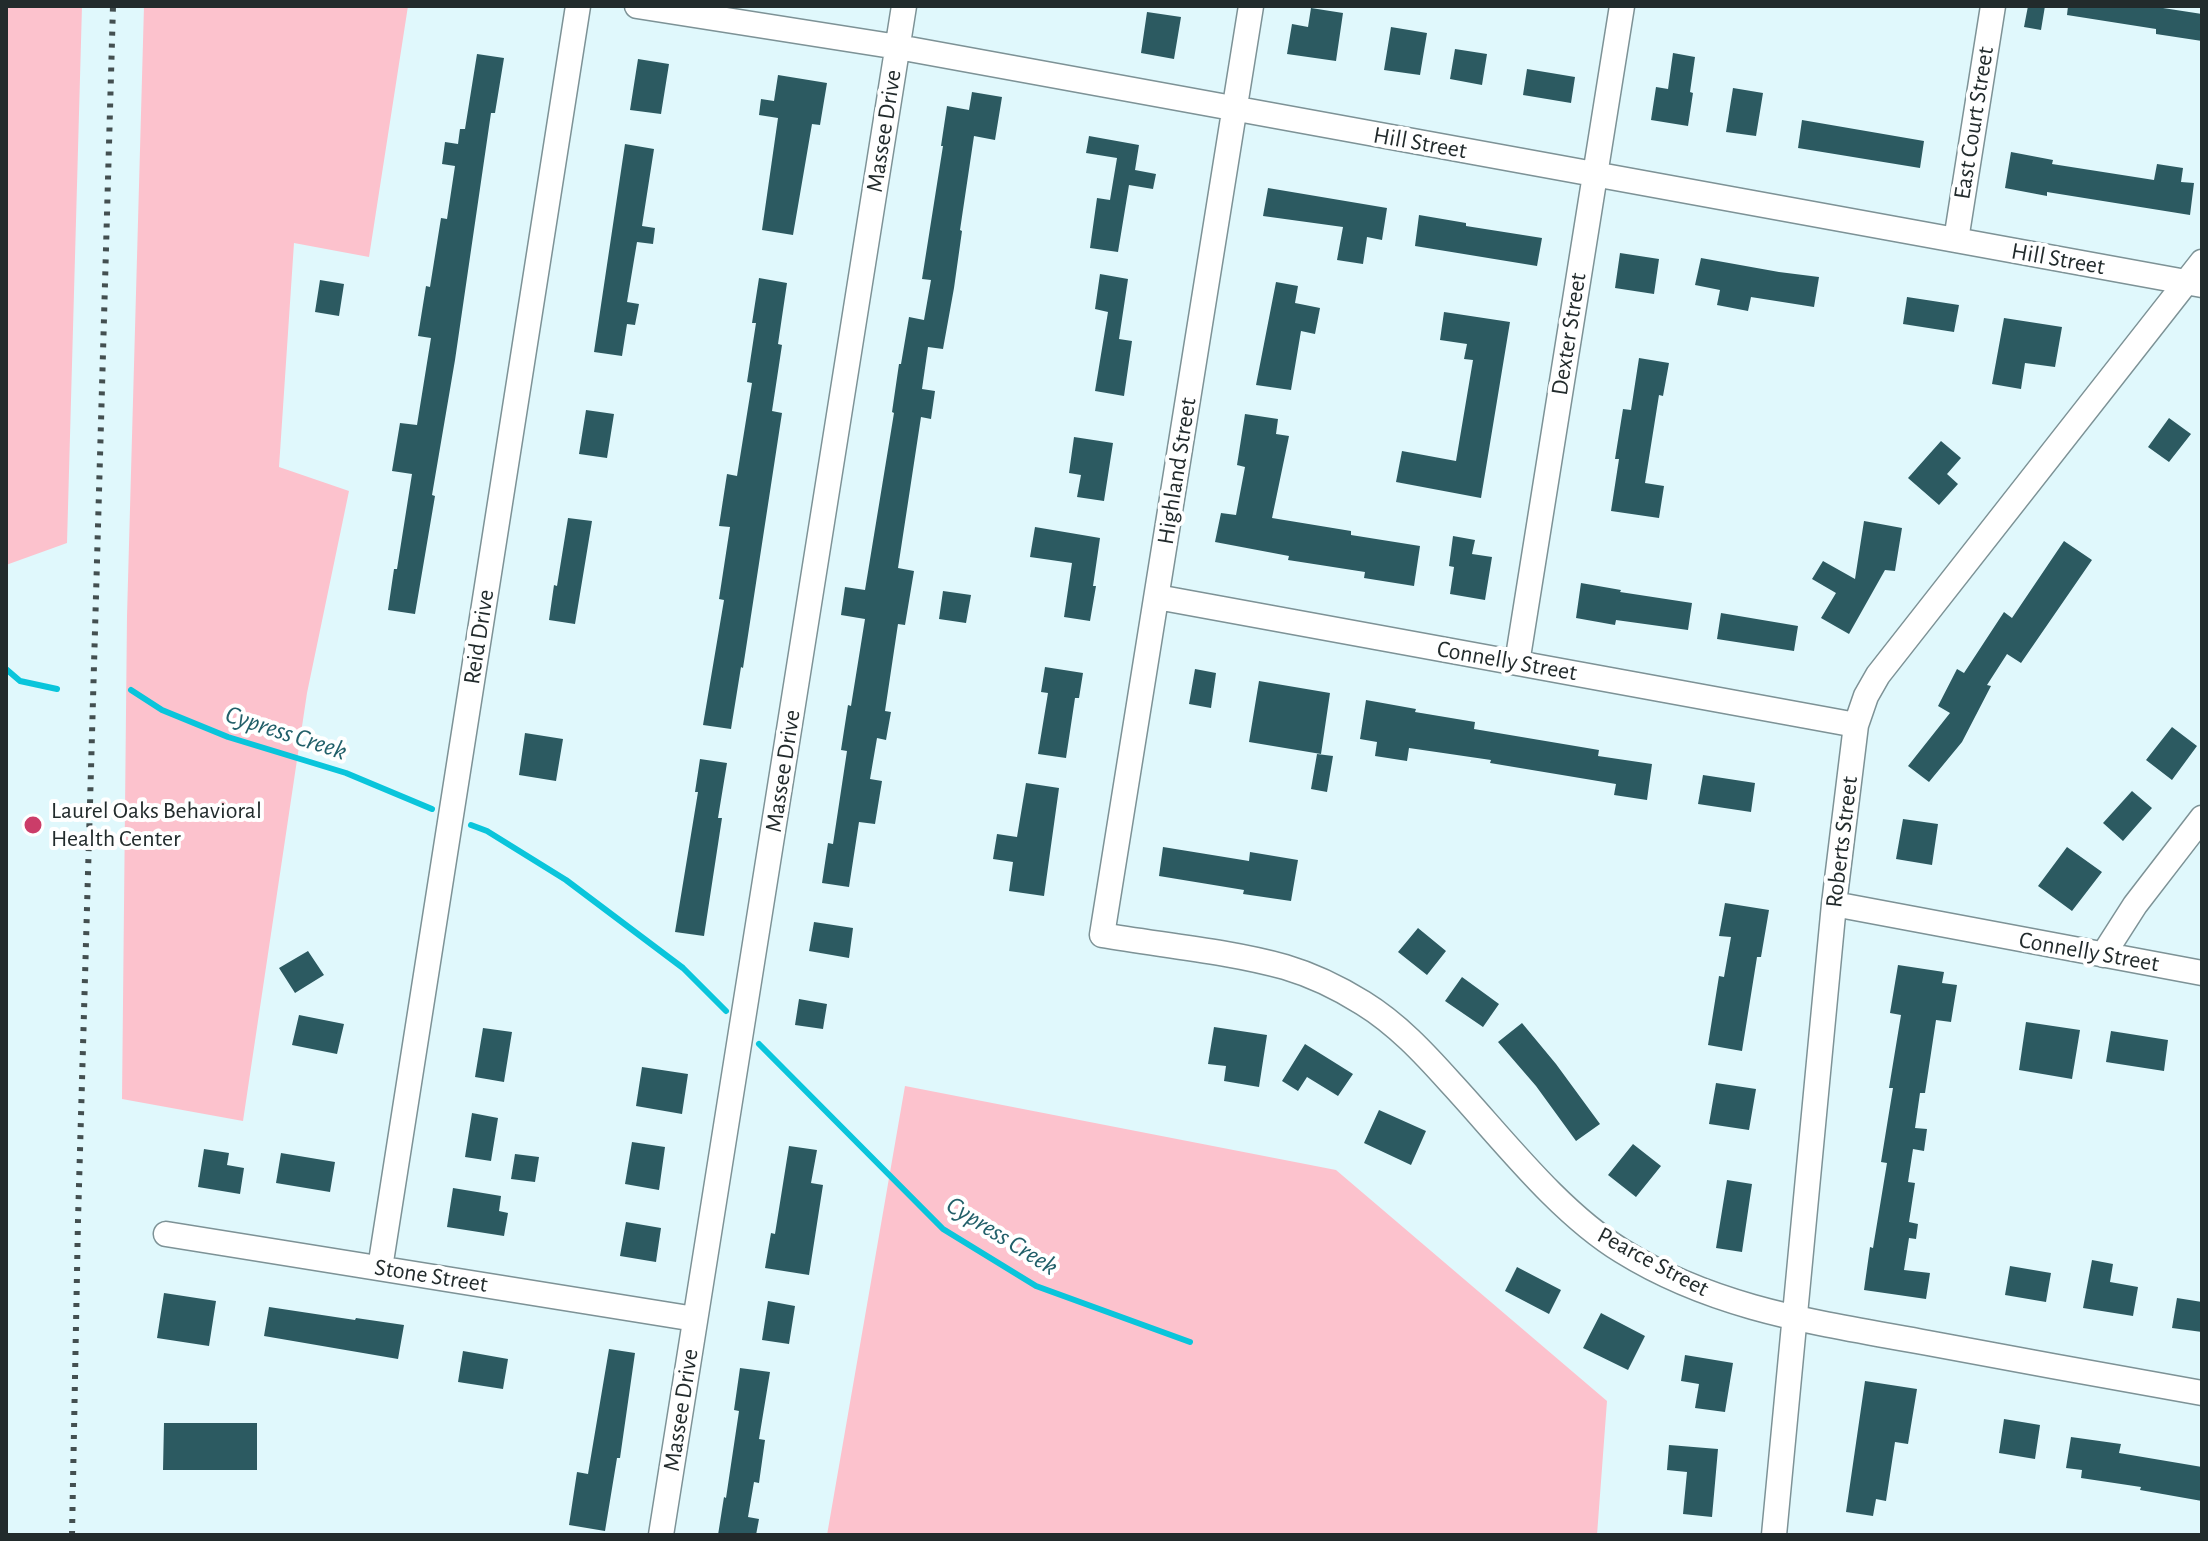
<!DOCTYPE html>
<html>
<head>
<meta charset="utf-8">
<style>
  body { margin:0 }
  #map { position:relative; width:2208px; height:1541px; overflow:hidden; background:#e0f8fc; font-family:"Alegreya Sans",sans-serif }
  canvas { display:block }
  .frame { position:absolute; inset:0; border:8px solid #222b2c; pointer-events:none }
</style>
</head>
<body>
<div id="map">
<canvas width="2208" height="1541"></canvas>
<div class="frame"></div>
</div>
<script>
const g = document.querySelector('canvas').getContext('2d');
g.lineJoin = 'round';
function fill(path, color) {
  g.fillStyle = color;
  g.fill(path, 'evenodd');
}
function stroke(path, color, width, dash) {
  g.strokeStyle = color;
  g.lineWidth = width;
  g.lineCap = dash ? 'butt' : 'round';
  g.setLineDash(dash || []);
  g.stroke(path);
}
function label(font, color, halo, rows, align = 'center') {
  g.font = font + ' "Alegreya Sans",sans-serif';
  g.lineWidth = 8;
  g.setLineDash([]);
  g.textBaseline = 'middle';
  g.strokeStyle = halo;
  g.fillStyle = color;
  for (const [text, x, y, turn = 0] of rows) {
    g.save();
    g.translate(x, y);
    g.rotate((+turn || 0) * Math.PI / 180);
    g.textAlign = isNaN(turn) ? turn : align;
    if (halo) g.strokeText(text, 0, 0);
    g.fillText(text, 0, 0);
    g.restore();
  }
}
fill(new Path2D(`
  M6,6H82L67,543L6,565Z
  M144,6H408L369,257L294,243L279,467L349,491L307,693L243,1121L122,1099L127,616Z
  M905,1086L1336,1170L1607,1401L1597,1535H827Z`), '#fcc2cd');
stroke(new Path2D(`
  M6,669L20,681L57,689
  M131,690L162,710L228,737L346,773L432,809
  M471,825L487,831L566,880L683,968L726,1011
  M759,1044L943,1229L1036,1286L1190,1342`), '#0ac5db', 6);
fill(new Path2D(`
  M2028,6H2045L2041,30L2024,27Z
  M2068,6H2150L2202,14V41L2156,34V29L2067,15Z
  M1311,8L1343,13L1336,61L1287,54L1292,24L1308,27Z
  M1147,12L1181,17L1174,59L1141,53Z
  M1391,27L1427,33L1420,75L1384,70Z
  M1455,49L1487,54L1482,85L1450,79Z
  M1673,53L1695,57L1690,92L1693,93L1688,126L1651,120L1656,87L1668,89Z
  M477,54L504,58L495,113H491L455,360L432,495L435,496L415,614L388,610L394,569H397L412,474L392,471L400,423L417,425L431,338L418,336L426,286L430,287L441,218L447,219L455,166L442,164L445,142L458,144L460,129H465Z
  M638,59L669,64L661,114L630,110Z
  M1527,69L1575,77L1571,103L1523,95Z
  M778,75L827,83L820,125L812,124L793,235L762,230L778,118L759,115L761,99L774,101Z
  M1733,88L1763,93L1756,136L1726,132Z
  M972,92L1002,97L995,140L974,136L960,230L962,231L954,288L943,349L928,347L922,389L935,391L931,419L921,417L898,568L914,571L905,625L898,624L885,711L891,712L886,740L877,738L870,779L882,781L875,824L859,822L849,887L822,883L828,843L833,844L847,751L841,750L848,705L851,706L865,619L841,615L845,587L865,590L894,413L892,412L899,364H901L909,317L924,320L931,280L922,279L943,146H941L947,106L969,110Z
  M1802,120L1924,141L1920,168L1798,148Z
  M1089,136L1139,145L1135,170L1156,174L1153,189L1129,185L1118,252L1090,248L1097,198L1110,200L1117,158L1086,153Z
  M625,144L654,149L642,226L655,228L653,244L637,242L627,302L639,304L635,325L627,324L622,356L594,352Z
  M2011,152L2053,160L2052,164L2154,180L2157,164L2183,168L2181,182L2194,183L2190,215L2047,192V196L2005,188Z
  M1268,188L1387,208L1382,240L1367,237L1363,264L1337,260L1343,227L1263,216Z
  M1419,215L1466,223V226L1542,238L1537,266L1415,246Z
  M1620,253L1659,259L1654,294L1615,288Z
  M1701,258L1779,272L1819,277L1814,307L1751,297L1748,311L1717,305L1720,290L1695,285Z
  M1100,274L1128,279L1119,339L1132,341L1124,396L1095,391L1108,312L1095,309Z
  M759,278L787,283L778,344L782,345L772,411L782,413L743,668L741,667L731,729L703,725L724,600L719,599L730,527L719,526L727,474L737,476L752,383L747,382L756,323H752Z
  M320,280L344,284L339,316L315,312Z
  M1276,282L1298,286L1295,303L1320,308L1315,334L1301,331L1291,390L1256,385Z
  M1907,297L1959,305L1954,332L1903,324Z
  M1444,312L1510,322L1481,498L1396,482L1402,451L1456,461L1473,360L1464,359L1467,344L1440,340Z
  M2004,318L2062,327L2055,367L2025,363L2021,389L1992,384Z
  M1639,358L1669,363L1663,396L1659,395L1645,483L1664,486L1659,518L1611,511L1619,459H1615L1623,409L1631,410Z
  M586,410L614,414L607,458L579,454Z
  M1245,414L1278,419L1276,434L1289,436L1272,518L1351,531V535L1420,546L1414,586L1364,578L1365,572L1288,560L1289,556L1215,542L1221,513L1236,515L1245,467L1237,465Z
  M2169,418L2191,434L2169,462L2148,447Z
  M1074,437L1113,443L1104,501L1077,497L1081,475L1069,473Z
  M1941,441L1961,458L1947,474L1958,484L1939,505L1908,478Z
  M568,518L592,521L575,624L549,620L554,585L557,586Z
  M1864,521L1902,528L1895,571L1885,570L1849,634L1821,618L1836,593L1812,579L1823,561L1855,579Z
  M1035,527L1100,538L1093,586H1096L1090,621L1064,617L1072,563L1030,557Z
  M1453,536L1475,540L1472,554L1492,557L1485,600L1450,594L1454,567L1449,566Z
  M2064,541L2092,560L2021,663L2007,654L1987,685L1991,686L1962,742L1929,782L1908,766L1950,713L1938,706L1957,669L1964,673L2004,612L2012,618Z
  M1581,583L1621,590L1620,592L1692,603L1688,630L1616,620L1615,625L1576,618Z
  M943,591L971,595L966,623L939,619Z
  M1721,613L1798,626L1794,651L1717,639Z
  M1045,667L1083,673L1079,698H1075L1066,758L1038,754L1048,693L1041,692Z
  M1195,669L1216,673L1211,708L1189,704Z
  M1259,681L1330,693L1321,754L1249,742Z
  M1366,700L1416,709L1415,712L1475,722L1474,729L1599,750L1598,756L1652,764L1647,800L1614,795L1616,784L1490,763L1491,760L1409,748L1407,761L1375,756L1377,742L1360,739Z
  M2172,727L2197,746L2172,780L2146,760Z
  M525,733L563,739L556,781L519,775Z
  M1317,754L1333,756L1327,792L1311,789Z
  M700,759L727,763L718,818H722L704,936L675,932L698,792H695Z
  M1703,775L1755,783L1751,812L1698,804Z
  M1026,783L1059,788L1044,896L1009,891L1013,862L993,859L997,834L1017,837Z
  M2132,791L2152,808L2123,841L2103,823Z
  M1903,819L1938,824L1932,865L1896,859Z
  M1163,847L1249,861L1250,852L1298,860L1291,901L1243,894L1244,890L1159,876Z
  M2067,847L2102,872L2072,911L2038,886Z
  M1725,903L1769,910L1761,957H1757L1742,1051L1708,1045L1719,976L1724,977L1731,937L1719,936Z
  M814,922L853,928L849,958L809,951Z
  M1418,928L1446,951L1427,975L1398,952Z
  M308,951L324,975L295,993L279,968Z
  M1898,965L1944,972L1942,983L1957,985L1951,1022L1936,1020L1925,1093H1920L1915,1128L1927,1129L1924,1151L1913,1149L1908,1182L1915,1183L1909,1222L1918,1224L1916,1239L1909,1238L1904,1270L1930,1273L1926,1299L1864,1290L1870,1247L1873,1248L1887,1163L1881,1162L1893,1088H1889L1901,1015L1890,1013Z
  M1462,977L1499,1004L1483,1027L1445,1001Z
  M799,999L827,1004L823,1029L795,1025Z
  M299,1015L344,1024L337,1054L292,1045Z
  M2026,1022L2080,1030L2072,1079L2019,1070Z
  M1522,1023L1556,1064L1600,1124L1576,1141L1536,1086L1498,1042Z
  M1214,1027L1267,1035L1259,1087L1224,1081L1226,1066L1208,1064Z
  M483,1028L512,1032L504,1082L475,1077Z
  M2111,1031L2168,1040L2164,1071L2106,1062Z
  M1305,1044L1353,1074L1338,1096L1307,1077L1298,1091L1282,1081Z
  M642,1067L688,1074L682,1114L636,1106Z
  M1716,1083L1756,1089L1749,1130L1709,1124Z
  M1379,1110L1426,1131L1411,1165L1364,1143Z
  M472,1113L498,1118L491,1161L465,1157Z
  M632,1142L665,1147L659,1190L625,1184Z
  M1633,1144L1661,1166L1636,1197L1608,1175Z
  M789,1146L817,1150L811,1183L823,1185L809,1275L765,1268L771,1233L775,1234Z
  M204,1149L229,1153L227,1165L244,1168L240,1194L198,1187Z
  M281,1153L335,1162L330,1192L276,1183Z
  M515,1154L539,1157L535,1182L511,1179Z
  M1727,1180L1752,1184L1742,1252L1716,1248Z
  M453,1188L501,1196L499,1211L508,1213L504,1236L447,1227Z
  M626,1222L661,1228L656,1262L620,1256Z
  M2092,1260L2113,1264L2110,1282L2138,1287L2133,1316L2083,1308Z
  M2010,1266L2051,1273L2046,1302L2005,1295Z
  M1517,1267L1561,1290L1549,1314L1505,1291Z
  M164,1293L216,1301L209,1346L157,1338Z
  M2177,1298L2202,1302V1332L2172,1328Z
  M768,1301L795,1306L789,1344L762,1340Z
  M269,1307L355,1320L356,1318L404,1325L398,1359L264,1336Z
  M1601,1313L1645,1336L1628,1370L1583,1348Z
  M609,1349L635,1353L620,1458H617L605,1531L569,1525L577,1472L588,1474Z
  M463,1351L508,1359L503,1389L458,1382Z
  M1685,1355L1733,1363L1725,1412L1695,1408L1699,1384L1681,1381Z
  M740,1368L770,1372L759,1439L765,1440L759,1483L754,1482L748,1517L759,1519L756,1535H718L724,1497L726,1498L739,1411L734,1410Z
  M1865,1381L1917,1389L1908,1444L1895,1442L1886,1501L1876,1499L1873,1516L1846,1512Z
  M2004,1419L2040,1425L2035,1459L1999,1453Z
  M164,1423H257V1470H163Z
  M2071,1437L2121,1444L2119,1453L2202,1467V1501L2140,1490L2141,1487L2081,1478L2082,1470L2066,1468Z
  M1669,1445L1718,1449L1712,1517L1683,1514L1687,1472L1667,1470Z`), '#2c5a61');
const minor = new Path2D(`
  M637,6L898,47L2202,285
  M1251,6L1102,935C1160,945 1228,951 1285,967C1312,975 1339,988 1363,1003C1397,1024 1424,1053 1450,1082C1501,1137 1558,1212 1622,1251C1717,1310 1820,1323 1928,1343C2019,1360 2111,1377 2202,1393
  M1956,240L1993,6
  M1157,597L1856,725
  M1517,663L1622,6
  M1834,904L2202,973
  M2103,955L2135,905L2202,818
  M166,1234L695,1319
  M380,1268L578,6
  M661,1535L904,6
  M1774,1535L1834,904L1856,725L1866,696L1878,675L2202,262`);
stroke(minor, '#7d9296', 27);
stroke(minor, '#fff', 24);
stroke(new Path2D(`
  M72,1535L78,1220L113,6`), '#434f50', 6, [4, 8]);
for (const [x, y, r, color] of [
  [33,825,10,"#cb3d69"]
]) {
  const dot = new Path2D();
  dot.arc(x, y, r, 0, 2 * Math.PI);
  g.fillStyle = color;
  g.fill(dot);
  stroke(dot, '#fff', 3);
}
label('24px', '#222b2c', '#fff', [
  ["East Court Street",1974,123,-81],
  ["Massee Drive",884,131,-81],
  ["Hill Street",1420,143,10],
  ["Hill Street",2058,259,10],
  ["Dexter Street",1569,334,-81],
  ["Highland Street",1177,471,-81],
  ["Reid Drive",479,637,-81],
  ["Connelly Street",1507,661,10],
  ["Massee Drive",783,771,-81],
  ["Roberts Street",1842,842,-83],
  ["Connelly Street",2089,952,10],
  ["Pearce Street",1653,1262,28],
  ["Stone Street",431,1276,9],
  ["Massee Drive",681,1410,-81]
]);
label('24px', '#222b2c', '#fff', [
  ["Laurel Oaks Behavioral",51,811],
  ["Health Center",51,839]
], 'left');
label('italic 26px', '#215f69', '#fff', [
  ["Cypress Creek",286,733,18],
  ["Cypress Creek",1002,1236,32]
]);
</script>
</body>
</html>
